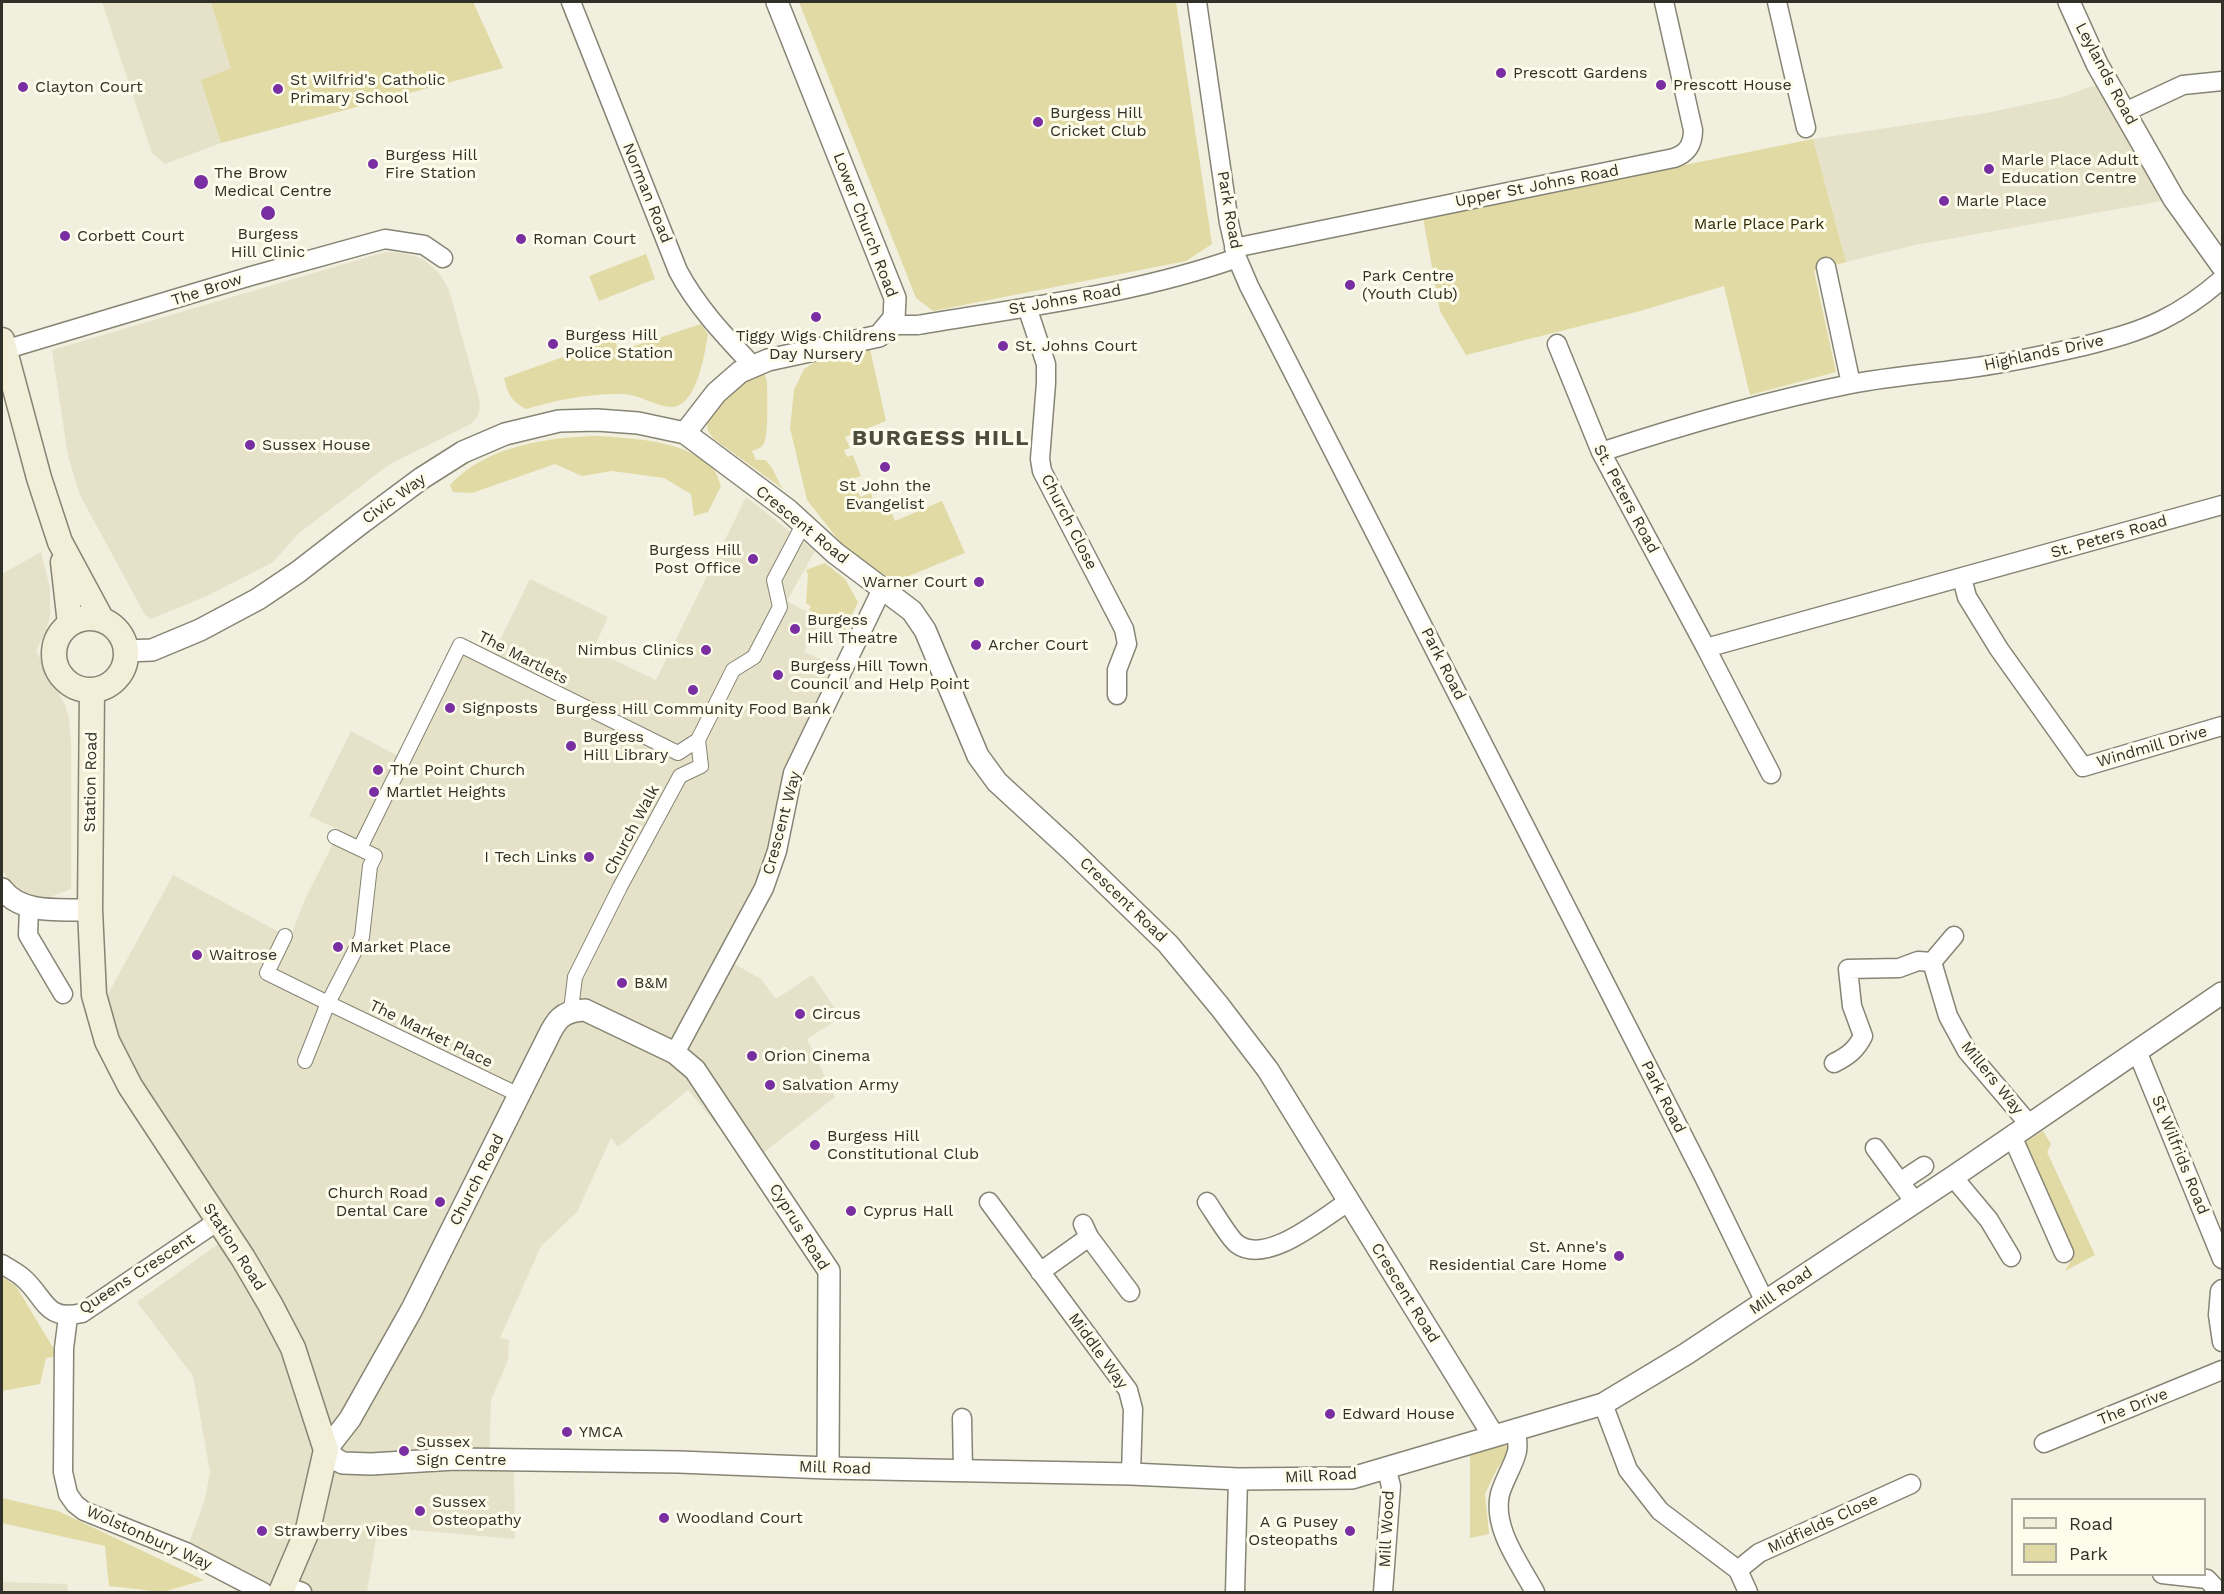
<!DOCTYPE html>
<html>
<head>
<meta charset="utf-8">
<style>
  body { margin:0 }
  #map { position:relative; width:2224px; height:1594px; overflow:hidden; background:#f1efde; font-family:"Work Sans",sans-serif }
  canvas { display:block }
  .frame { position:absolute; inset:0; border:3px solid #313029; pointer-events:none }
  .legend { position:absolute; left:2011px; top:1498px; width:195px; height:78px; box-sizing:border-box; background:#fefceb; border:2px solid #acaa9d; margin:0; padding:8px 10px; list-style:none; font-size:18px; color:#313029 }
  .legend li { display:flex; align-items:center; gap:12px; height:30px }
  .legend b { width:30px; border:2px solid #acaa9d }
</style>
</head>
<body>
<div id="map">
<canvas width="2224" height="1594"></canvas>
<div class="frame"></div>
<ul class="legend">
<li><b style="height:8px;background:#f2eed7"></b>Road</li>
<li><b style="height:16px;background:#e2daa4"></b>Park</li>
</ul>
</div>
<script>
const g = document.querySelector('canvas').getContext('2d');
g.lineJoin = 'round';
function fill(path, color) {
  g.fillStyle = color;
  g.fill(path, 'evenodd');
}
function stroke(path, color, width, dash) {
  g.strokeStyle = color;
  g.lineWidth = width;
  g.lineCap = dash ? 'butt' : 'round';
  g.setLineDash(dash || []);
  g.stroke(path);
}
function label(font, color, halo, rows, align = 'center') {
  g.font = font + ' "Work Sans",sans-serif';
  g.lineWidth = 6;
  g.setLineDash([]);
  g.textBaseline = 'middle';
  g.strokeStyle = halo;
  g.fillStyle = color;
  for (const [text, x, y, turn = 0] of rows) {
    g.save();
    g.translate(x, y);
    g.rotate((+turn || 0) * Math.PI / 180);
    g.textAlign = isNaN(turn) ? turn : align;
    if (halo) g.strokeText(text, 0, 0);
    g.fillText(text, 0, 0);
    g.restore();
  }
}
fill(new Path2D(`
  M102,2H473L503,68L221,143L165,164L152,153Z
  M2107,81L2174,199L1915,245L1846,262L1813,139L1986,113L2062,97Z
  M385,252L403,253L423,259L440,274L449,290L479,398L480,408L477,417L471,424L390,464L299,533L273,562L209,595L151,619L145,615L80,495L68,456L52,350Z
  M746,497L815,551L787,601L820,619L804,652L834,665L789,765L771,849L726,959L761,979L776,999L812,975L841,1017L807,1039L835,1097L749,1164L688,1090L618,1147L611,1138L577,1212L541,1246L500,1338L509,1340L508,1360L491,1400L489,1464L514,1465L515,1539L378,1527L367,1592H263L186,1552L205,1499L210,1472L193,1376L137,1302L239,1229L129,1063L112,1025L108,994L173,875L290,938L305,899L340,830L309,816L351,731L400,757L459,640L492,656L530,579L608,617L593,650L656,680Z
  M41,552L50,588V616L46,631L36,651L65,705L69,718L71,744V889L45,899L12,888L2,868V574Z
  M2,1582L67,1584L68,1592H2Z`), '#e5e2c9');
fill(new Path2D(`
  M211,2H473L503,68L221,143L201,80L231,68Z
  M799,2H1176L1212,244L1186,261L933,311L916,298Z
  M1813,139L1846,262L1814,271L1836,372L1750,395L1724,286L1640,311L1466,355L1440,311L1423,218Z
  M646,254L655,279L599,301L589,276Z
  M701,324L708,334C705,352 697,408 671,407C654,406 639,394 622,394C591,393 556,400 526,409C511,401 508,394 504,378L614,339L619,351Z
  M870,349L886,421L845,437L850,448L844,450L847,457L853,455L861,476L853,479L860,497L871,493L874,502L886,498L895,521L942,501L965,553L894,582L844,547L807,500L790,428L794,390L804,369L821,358Z
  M761,373L765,375L767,382C767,395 769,432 764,443C762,448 757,449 752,451L756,460H765C774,467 776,479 783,489L714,439L708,431L706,420L734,387Z
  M598,436C636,439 686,440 713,469C717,473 719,481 721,486L708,512L694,516L691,494L664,478L612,471L582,476L555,464L472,493L453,492L450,485C486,446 548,437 598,436Z
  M825,563L845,579L858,602L845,630L809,610L811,606L806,603L808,575L806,570Z
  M2043,1131L2051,1144L2047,1152L2095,1255L2065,1271L2075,1254L2024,1143Z
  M2,1277L16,1286L58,1356L46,1358L40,1384L2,1391Z
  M1509,1445L1511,1451L1497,1469L1485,1494L1489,1534L1470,1538V1452Z
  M2,1498L58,1511L204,1580L163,1592L109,1586L105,1546L2,1523Z`), '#e2daa4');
const pedestrian = new Path2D(`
  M335,837L375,856L370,866L362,937L328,1003L519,1095
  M360,848L460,645L678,753L698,740
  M285,936L267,973L328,1003L305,1061
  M571,1010L575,977L620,887L680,776L701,766L698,740L733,670L754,657L780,607L774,580L804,523`);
const minor = new Path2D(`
  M571,2L678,271C697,307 725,336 753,366
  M1197,2L1229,223L1237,258L1249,286L1704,1177L1765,1302
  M1777,2L1806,128
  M2125,112L2183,85L2222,81
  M1234,248L1674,158C1688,153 1693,144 1693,130L1664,2
  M1826,267L1851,384
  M1027,307L1046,364V383L1040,459L1042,471L1124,629L1127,644L1117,670V695
  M888,325H918C1025,307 1135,294 1237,258
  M1557,344L1601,452L1706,648
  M4,350L251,276L385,239L424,245L443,258
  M1601,452C1683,425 1766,401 1851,384C1893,376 1935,373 1977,367C2013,362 2049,354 2084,346C2111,339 2138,332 2162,320C2184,309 2204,295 2222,279
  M1962,578L1967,597L1999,649L2083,767L2222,726
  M1771,774L1706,648L2222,505
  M29,908L28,935L63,994
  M1932,962L1954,936
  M2137,1051L2222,1259
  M675,1053L764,888L777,851L793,773L882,589
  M1834,1063C1848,1056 1856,1050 1863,1036L1852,1006L1848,969L1899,968L1918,961L1932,962L1948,1016L1967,1051L2029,1124
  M2012,1136L2064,1253
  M1875,1148L1900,1182
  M1953,1177L1989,1220L2011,1257
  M989,1202L1128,1390L1133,1409L1131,1474
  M1207,1202C1214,1212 1229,1238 1237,1244C1267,1266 1322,1218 1348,1202
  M1915,1202L1900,1182L1924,1166
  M1083,1224L1089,1237L1130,1292
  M2,1264C8,1268 16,1272 22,1277C46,1297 44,1322 82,1313L218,1221
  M1040,1272L1089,1237
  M2222,1289L2220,1291L2218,1315L2222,1342
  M68,1317L64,1348L63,1472L68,1494L75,1504L84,1511L186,1552L263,1592
  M1603,1404L1628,1470L1660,1511L1738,1570L1748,1592
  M962,1418L963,1471
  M1517,1428C1515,1437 1520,1446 1516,1455C1512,1468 1504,1480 1500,1494C1492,1528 1520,1564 1535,1592
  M2044,1443L2222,1370
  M1738,1570L1759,1553L1911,1484
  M2162,1574L2207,1579L2219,1592
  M284,1586L302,1592
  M1235,1592L1238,1479
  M1383,1592L1391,1486L1386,1467`);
const tertiary = new Path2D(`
  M2069,2L2097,64L2174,199L2222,266
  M685,433L716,393L740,372L768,360L879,336L894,318L895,298L777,2
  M126,651L152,650L200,630L258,599L298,572L360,524L422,478L463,452L505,434L559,421L597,420L638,423L685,433L788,510L835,553L912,611L925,630L978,756L997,782L1070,849L1168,944L1220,1007L1268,1070L1493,1435
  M2,889C22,915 60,909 90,910
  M828,1468L829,1271L695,1070L675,1053L585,1010C555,1011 554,1027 541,1051L412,1309L350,1419L326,1450L337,1460L343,1463L371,1464L455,1459L679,1462L828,1468L1131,1474L1238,1479L1352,1478L1603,1404L1686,1354L1953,1177L2222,993`);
const secondary = new Path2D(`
  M2,340L39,478L60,542L102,620
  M63,562L70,624
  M54 654a36 36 0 1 1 72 0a36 36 0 1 1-72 0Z
  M92,690L90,910L94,995L107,1041L130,1086L243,1258L270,1304L293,1348L326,1450L308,1529L281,1592`);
stroke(pedestrian, '#868474', 16);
stroke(minor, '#868474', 21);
stroke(tertiary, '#868474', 24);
stroke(secondary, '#868474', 27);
stroke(pedestrian, '#fff', 14);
stroke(minor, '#fff', 18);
stroke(tertiary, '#fff', 21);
stroke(secondary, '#f2eed7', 24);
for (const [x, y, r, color] of [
  [1501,73,6,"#792fa2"],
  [1661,85,6,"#792fa2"],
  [23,87,6,"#792fa2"],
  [278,89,6,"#792fa2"],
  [1038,122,6,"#792fa2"],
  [373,164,6,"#792fa2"],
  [1989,169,6,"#792fa2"],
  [201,182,8,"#792fa2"],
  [1944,201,6,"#792fa2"],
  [268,213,8,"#792fa2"],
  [65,236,6,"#792fa2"],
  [521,239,6,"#792fa2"],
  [1350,285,6,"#792fa2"],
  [816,317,6,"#792fa2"],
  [553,344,6,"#792fa2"],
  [1003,346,6,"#792fa2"],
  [250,445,6,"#792fa2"],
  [885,467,6,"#792fa2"],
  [753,559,6,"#792fa2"],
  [979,582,6,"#792fa2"],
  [795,629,6,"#792fa2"],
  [976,645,6,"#792fa2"],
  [706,650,6,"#792fa2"],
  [778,675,6,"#792fa2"],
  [693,690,6,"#792fa2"],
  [450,708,6,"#792fa2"],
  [571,746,6,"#792fa2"],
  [378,770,6,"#792fa2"],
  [374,792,6,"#792fa2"],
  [589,857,6,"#792fa2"],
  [338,947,6,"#792fa2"],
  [197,955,6,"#792fa2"],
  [622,983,6,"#792fa2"],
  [800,1014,6,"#792fa2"],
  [752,1056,6,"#792fa2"],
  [770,1085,6,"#792fa2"],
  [815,1145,6,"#792fa2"],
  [440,1202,6,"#792fa2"],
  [851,1211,6,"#792fa2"],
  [1619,1256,6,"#792fa2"],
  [1330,1414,6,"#792fa2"],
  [567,1432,6,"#792fa2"],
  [404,1451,6,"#792fa2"],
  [420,1511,6,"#792fa2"],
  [664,1518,6,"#792fa2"],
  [262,1531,6,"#792fa2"],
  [1350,1531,6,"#792fa2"]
]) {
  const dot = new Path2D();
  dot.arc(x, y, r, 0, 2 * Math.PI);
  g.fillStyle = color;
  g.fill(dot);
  stroke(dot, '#fefceb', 2);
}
label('16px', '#313029', '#fefceb', [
  ["Prescott Gardens",1513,73],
  ["St Wilfrid's Catholic",290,80],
  ["Primary School",290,98],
  ["Prescott House",1673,85],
  ["Clayton Court",35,87],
  ["Burgess Hill",1050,113],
  ["Cricket Club",1050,131],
  ["Burgess Hill",385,155],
  ["Fire Station",385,173],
  ["Marle Place Adult",2001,160],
  ["Education Centre",2001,178],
  ["The Brow",214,173],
  ["Medical Centre",214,191],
  ["Marle Place",1956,201],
  ["Burgess",268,234,"center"],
  ["Hill Clinic",268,252,"center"],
  ["Corbett Court",77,236],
  ["Roman Court",533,239],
  ["Park Centre",1362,276],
  ["(Youth Club)",1362,294],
  ["Burgess Hill",565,335],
  ["Police Station",565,353],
  ["Tiggy Wigs Childrens",816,336,"center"],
  ["Day Nursery",816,354,"center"],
  ["St. Johns Court",1015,346],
  ["Sussex House",262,445],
  ["St John the",885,486,"center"],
  ["Evangelist",885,504,"center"],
  ["Burgess Hill",741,550,"right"],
  ["Post Office",741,568,"right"],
  ["Warner Court",967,582,"right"],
  ["Burgess",807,620],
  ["Hill Theatre",807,638],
  ["Archer Court",988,645],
  ["Nimbus Clinics",694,650,"right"],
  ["Burgess Hill Town",790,666],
  ["Council and Help Point",790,684],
  ["Signposts",462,708],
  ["Burgess Hill Community Food Bank",693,709,"center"],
  ["Burgess",583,737],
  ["Hill Library",583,755],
  ["The Point Church",390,770],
  ["Martlet Heights",386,792],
  ["I Tech Links",577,857,"right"],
  ["Market Place",350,947],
  ["Waitrose",209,955],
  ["B&M",634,983],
  ["Circus",812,1014],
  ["Orion Cinema",764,1056],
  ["Salvation Army",782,1085],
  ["Burgess Hill",827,1136],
  ["Constitutional Club",827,1154],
  ["Church Road",428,1193,"right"],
  ["Dental Care",428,1211,"right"],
  ["Cyprus Hall",863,1211],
  ["St. Anne's",1607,1247,"right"],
  ["Residential Care Home",1607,1265,"right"],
  ["Edward House",1342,1414],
  ["YMCA",579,1432],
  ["Sussex",416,1442],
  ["Sign Centre",416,1460],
  ["Sussex",432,1502],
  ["Osteopathy",432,1520],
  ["Woodland Court",676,1518],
  ["A G Pusey",1338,1522,"right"],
  ["Osteopaths",1338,1540,"right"],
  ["Strawberry Vibes",274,1531]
], 'left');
label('16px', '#313029', '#fefceb', [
  ["Leylands Road",2106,74,62],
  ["Upper St Johns Road",1537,186,-11],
  ["Norman Road",647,193,68],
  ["Park Road",1229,210,80],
  ["Lower Church Road",865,225,69],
  ["The Brow",207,290,-18],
  ["St Johns Road",1065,300,-10],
  ["Highlands Drive",2044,353,-12],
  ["Civic Way",394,499,-36],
  ["St. Peters Road",1626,499,62],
  ["Church Close",1069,522,63],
  ["Crescent Road",802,525,39],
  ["St. Peters Road",2109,537,-16],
  ["The Martlets",523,658,27],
  ["Park Road",1443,664,63],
  ["Windmill Drive",2152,747,-16],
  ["Station Road",91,782,-89],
  ["Crescent Way",782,823,-75],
  ["Church Walk",632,830,-62],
  ["Crescent Road",1123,900,44],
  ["The Market Place",431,1034,26],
  ["Millers Way",1992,1078,51],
  ["Park Road",1663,1097,63],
  ["St Wilfrids Road",2180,1155,68],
  ["Church Road",477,1180,-63],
  ["Cyprus Road",799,1227,58],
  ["Station Road",234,1247,57],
  ["Queens Crescent",137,1274,-33],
  ["Mill Road",1781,1291,-34],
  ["Crescent Road",1405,1293,58],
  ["Middle Way",1098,1351,54],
  ["The Drive",2133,1407,-22],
  ["Mill Road",835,1468,2],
  ["Mill Road",1321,1476,-3],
  ["Midfields Close",1823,1524,-25],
  ["Mill Wood",1387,1529,-87],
  ["Wolstonbury Way",149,1538,24]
]);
label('16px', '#2e2907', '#fefceb', [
  ["Marle Place Park",1759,224]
]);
g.letterSpacing = '1.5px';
label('bold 22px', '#4e4c3d', '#fefceb', [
  ["BURGESS HILL",941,439]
]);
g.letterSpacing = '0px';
</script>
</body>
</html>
